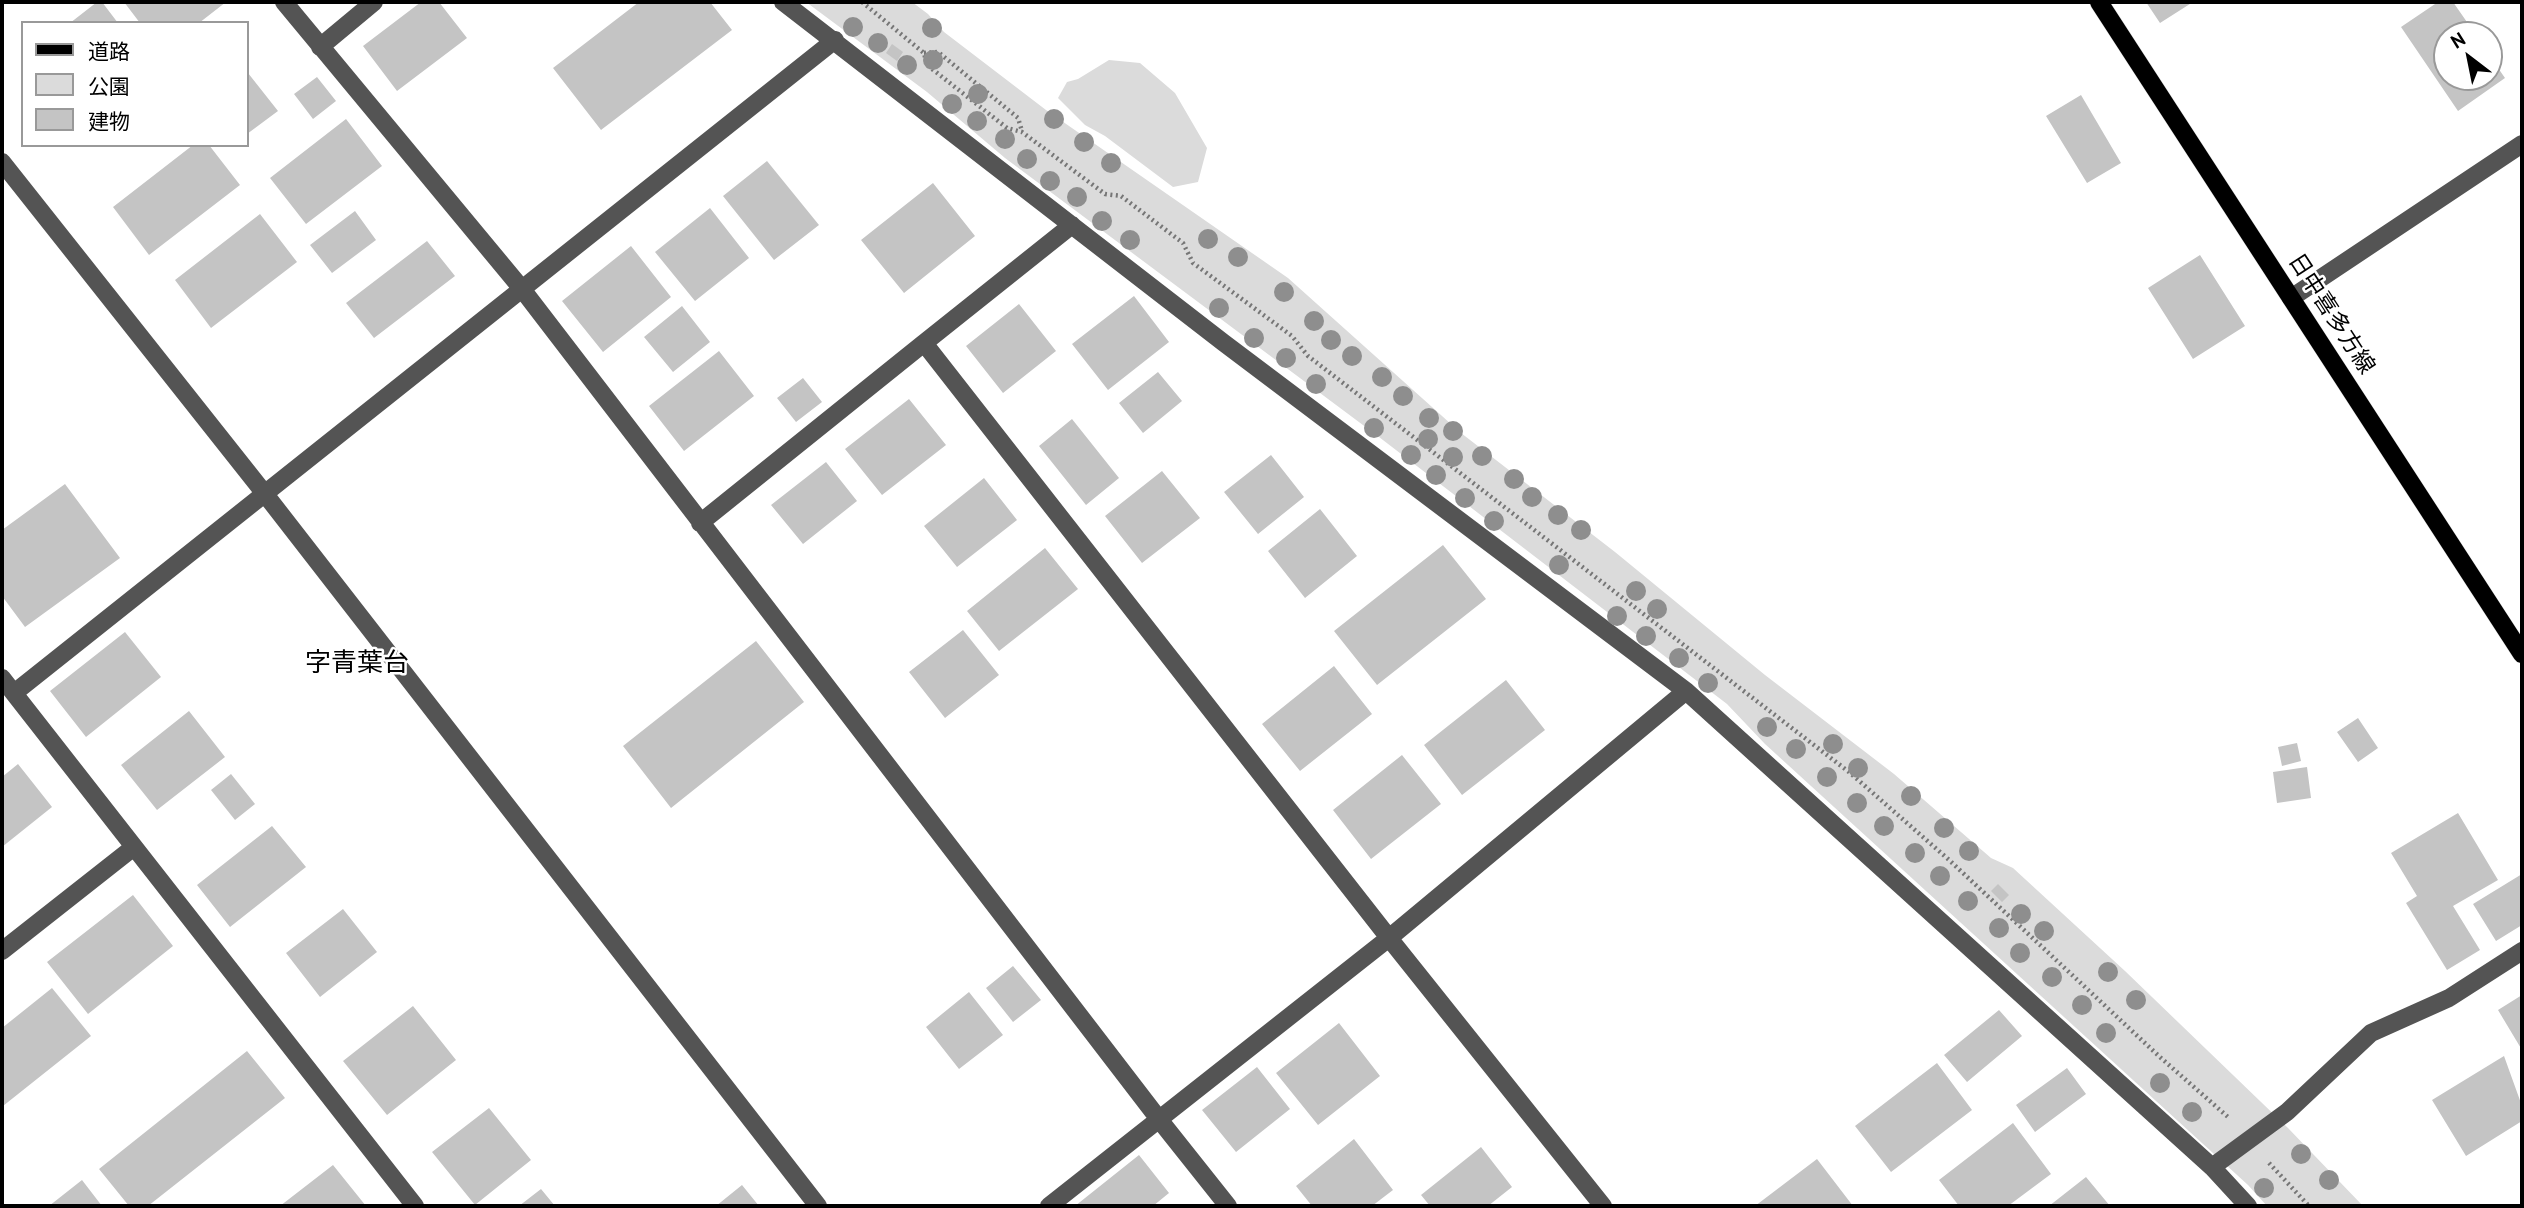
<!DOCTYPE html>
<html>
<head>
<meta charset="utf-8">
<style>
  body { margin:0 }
  #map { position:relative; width:2524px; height:1208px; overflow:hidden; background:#fff; font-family:"PT Sans","Noto Sans JP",sans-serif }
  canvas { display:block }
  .frame { position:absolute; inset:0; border:4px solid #000; pointer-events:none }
  .legend { position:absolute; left:21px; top:21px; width:228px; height:126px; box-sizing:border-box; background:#fff; border:2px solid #999; margin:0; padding:9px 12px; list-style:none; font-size:21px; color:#000 }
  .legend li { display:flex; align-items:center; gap:14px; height:35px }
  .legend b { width:35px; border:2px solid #999 }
  .north { position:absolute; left:2433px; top:21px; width:70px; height:70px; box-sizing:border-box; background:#fff; border:2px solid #999; border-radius:50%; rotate:328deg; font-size:19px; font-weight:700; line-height:28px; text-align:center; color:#000 }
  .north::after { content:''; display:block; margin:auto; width:24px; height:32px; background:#000; clip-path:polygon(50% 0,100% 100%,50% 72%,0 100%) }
</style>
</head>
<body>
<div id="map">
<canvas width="2524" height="1208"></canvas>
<div class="frame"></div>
<ul class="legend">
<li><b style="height:9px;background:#000"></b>道路</li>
<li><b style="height:19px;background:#dbdbdb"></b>公園</li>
<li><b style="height:19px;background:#c4c4c4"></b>建物</li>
</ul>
<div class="north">N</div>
</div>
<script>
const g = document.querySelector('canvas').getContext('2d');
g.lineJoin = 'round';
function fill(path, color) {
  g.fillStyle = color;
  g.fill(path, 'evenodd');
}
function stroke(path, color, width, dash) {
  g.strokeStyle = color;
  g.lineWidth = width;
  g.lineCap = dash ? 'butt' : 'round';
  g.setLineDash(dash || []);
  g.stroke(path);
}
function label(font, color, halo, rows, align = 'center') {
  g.font = font + ' "PT Sans","Noto Sans JP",sans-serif';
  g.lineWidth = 5;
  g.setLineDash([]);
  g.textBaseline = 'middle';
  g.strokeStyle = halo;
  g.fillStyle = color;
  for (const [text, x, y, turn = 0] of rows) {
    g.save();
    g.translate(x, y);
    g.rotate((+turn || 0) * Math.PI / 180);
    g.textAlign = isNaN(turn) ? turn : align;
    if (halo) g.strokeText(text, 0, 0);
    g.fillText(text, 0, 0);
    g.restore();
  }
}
fill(new Path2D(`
  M806,2H912L928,14L944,32L1046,110L1288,278L1461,433L1615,552L1765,675L1894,774L1991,858L2013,868L2125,971L2288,1128L2363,1206H2267L2248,1185L1765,744L1727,704L1379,437L1005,158L927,92Z
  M1109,60L1140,63L1175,93L1207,148L1198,182L1173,187L1105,136L1085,125L1058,98L1067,82L1078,79Z`), '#dbdbdb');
fill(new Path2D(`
  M97,2H102L118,23H70Z
  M124,2H226L199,23H140Z
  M421,2H439L467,38L397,91L363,46Z
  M639,2H710L732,30L601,130L553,68Z
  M2146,2H2193L2160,23Z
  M2438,2H2453L2476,35H2447V77H2489V55L2505,78L2458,111L2401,27Z
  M892,44L903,52L897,61L886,53Z
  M248,73L278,111L247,134V74Z
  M317,77L336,101L313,119L294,94Z
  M2081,95L2121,163L2087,183L2046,116Z
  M346,119L382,166L306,224L270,178Z
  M193,145H209L240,185L149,255L113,207Z
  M767,161L819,225L774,260L723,196Z
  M933,183L975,236L904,293L861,240Z
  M710,208L749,258L695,301L655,252Z
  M355,211L376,240L332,273L310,245Z
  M260,214L297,262L211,328L175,280Z
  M427,241L455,276L374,338L346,303Z
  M631,246L671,297L603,352L562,301Z
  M2200,255L2245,326L2193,359L2148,288Z
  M1134,296L1169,342L1108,390L1072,344Z
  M1019,304L1056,351L1003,393L966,346Z
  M682,306L710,342L673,372L644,337Z
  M719,351L754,396L684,451L649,406Z
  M1158,372L1182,401L1143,433L1119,403Z
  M803,378L822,402L796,422L777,398Z
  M909,399L946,445L882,495L845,449Z
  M1072,419L1119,478L1086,505L1039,446Z
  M1271,455L1304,497L1258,534L1224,492Z
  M826,462L857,501L803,544L771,505Z
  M1162,471L1200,518L1142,563L1105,516Z
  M984,478L1017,520L957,567L924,526Z
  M65,484L120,558L25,627L2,596V530Z
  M1320,509L1357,556L1305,598L1268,551Z
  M1443,545L1486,599L1377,685L1334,631Z
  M1045,548L1078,589L999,651L967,611Z
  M963,630L999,675L945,718L909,672Z
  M125,632L161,677L86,737L50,691Z
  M756,641L804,702L671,808L623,746Z
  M1334,666L1372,714L1300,771L1262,724Z
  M1506,680L1545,730L1462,795L1424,745Z
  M189,711L225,757L157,810L121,765Z
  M2358,718L2378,748L2358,762L2337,732Z
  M2297,743L2301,761L2282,766L2278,747Z
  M1402,755L1441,804L1371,859L1333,810Z
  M18,764L52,807L2,847V777Z
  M2307,767L2311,798L2277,803L2273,772Z
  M231,774L255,804L235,820L211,790Z
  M2458,813L2498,880L2453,906L2480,950L2447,970L2406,903L2417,896L2391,853Z
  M272,826L306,867L230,927L197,885Z
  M2522,874V925L2496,941L2473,904Z
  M1998,884L2009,895L2002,902L1991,891Z
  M133,895L173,946L88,1014L47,962Z
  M343,909L377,952L320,997L286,953Z
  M1013,966L1041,1000L1013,1022L986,988Z
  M52,988L91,1036L3,1106L2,1028Z
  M969,992L1003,1035L959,1069L926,1027Z
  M2522,995V1050L2498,1010Z
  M413,1006L456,1060L387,1115L343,1061Z
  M1999,1010L2022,1036L1967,1082L1944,1055Z
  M1339,1023L1380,1076L1318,1125L1276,1073Z
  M247,1051L285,1098L148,1206H129L99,1169Z
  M2504,1056L2522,1106V1121L2466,1156L2432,1100Z
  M1937,1063L1972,1110L1891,1172L1855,1126Z
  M1257,1067L1290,1109L1236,1152L1202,1110Z
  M2067,1068L2086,1094L2035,1132L2016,1105Z
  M489,1108L531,1160L475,1205L432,1152Z
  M2013,1123L2051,1174L2008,1206H1959L1939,1180Z
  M1354,1139L1393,1190L1372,1206H1312L1296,1186Z
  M1481,1147L1512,1187L1488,1206H1430L1421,1195Z
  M1139,1155L1169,1193L1153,1206H1075Z
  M1817,1159L1853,1206H1755Z
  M333,1165L366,1206H280Z
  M2086,1177L2110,1206H2049Z
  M82,1180L102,1206H49Z
  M742,1185L759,1206H716Z
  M541,1189L555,1206H519Z`), '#c4c4c4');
const major = new Path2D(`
  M2099,2L2522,654`);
stroke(major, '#dbdbdb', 19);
stroke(new Path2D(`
  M862,2L924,53L927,65L1007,128L1022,132L1105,194L1121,196L1183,243L1193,263L1292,336L1308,356L1849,772L1948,859L2161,1058L2228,1117
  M924,53L938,52L1018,118L1022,131
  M2269,1163L2309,1206`), '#767676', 4.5, [2, 3.5]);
stroke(new Path2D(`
  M284,2L522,289L1158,1118L1228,1206
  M783,2L1224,343L1686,691L2212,1167L2248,1206
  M320,47L374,2
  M2,162L265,494L818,1206
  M2291,298L2522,144
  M924,343L1072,225
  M700,523L924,343L1389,938L1603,1206
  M2,678L415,1206
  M14,693L835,40
  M2,951L134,847
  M2212,1167L2287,1112L2371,1033L2449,998L2522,951
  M1049,1206L1389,938L1686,691`), '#545454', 18);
stroke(major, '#000', 18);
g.fillStyle = '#8e8e8e';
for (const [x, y] of [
  [853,27],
  [932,28],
  [878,43],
  [933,60],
  [907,65],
  [978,94],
  [952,104],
  [1054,119],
  [977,121],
  [1005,139],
  [1084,142],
  [1027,159],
  [1111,163],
  [1050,181],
  [1077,197],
  [1102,221],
  [1208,239],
  [1130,240],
  [1238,257],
  [1284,292],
  [1219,308],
  [1314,321],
  [1254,338],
  [1331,340],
  [1352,356],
  [1286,358],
  [1382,377],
  [1316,384],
  [1403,396],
  [1429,418],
  [1374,428],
  [1453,431],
  [1428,439],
  [1411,455],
  [1482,456],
  [1453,457],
  [1436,475],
  [1514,479],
  [1532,497],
  [1465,498],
  [1558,515],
  [1494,521],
  [1581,530],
  [1559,565],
  [1636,591],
  [1657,609],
  [1617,616],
  [1646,636],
  [1679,658],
  [1708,683],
  [1767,727],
  [1833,744],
  [1796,749],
  [1858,768],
  [1827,777],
  [1911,796],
  [1857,803],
  [1884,826],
  [1944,828],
  [1969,851],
  [1915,853],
  [1940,876],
  [1968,901],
  [2021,914],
  [1999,928],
  [2044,931],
  [2020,953],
  [2108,972],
  [2052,977],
  [2136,1000],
  [2082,1005],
  [2106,1033],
  [2160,1083],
  [2192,1112],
  [2301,1154],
  [2329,1180],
  [2264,1188]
]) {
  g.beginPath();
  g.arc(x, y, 10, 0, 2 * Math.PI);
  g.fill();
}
label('23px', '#000', '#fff', [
  ["日中喜多方線",2331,314,57]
]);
label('26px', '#000', '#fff', [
  ["字青葉台",357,664]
]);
</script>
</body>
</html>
